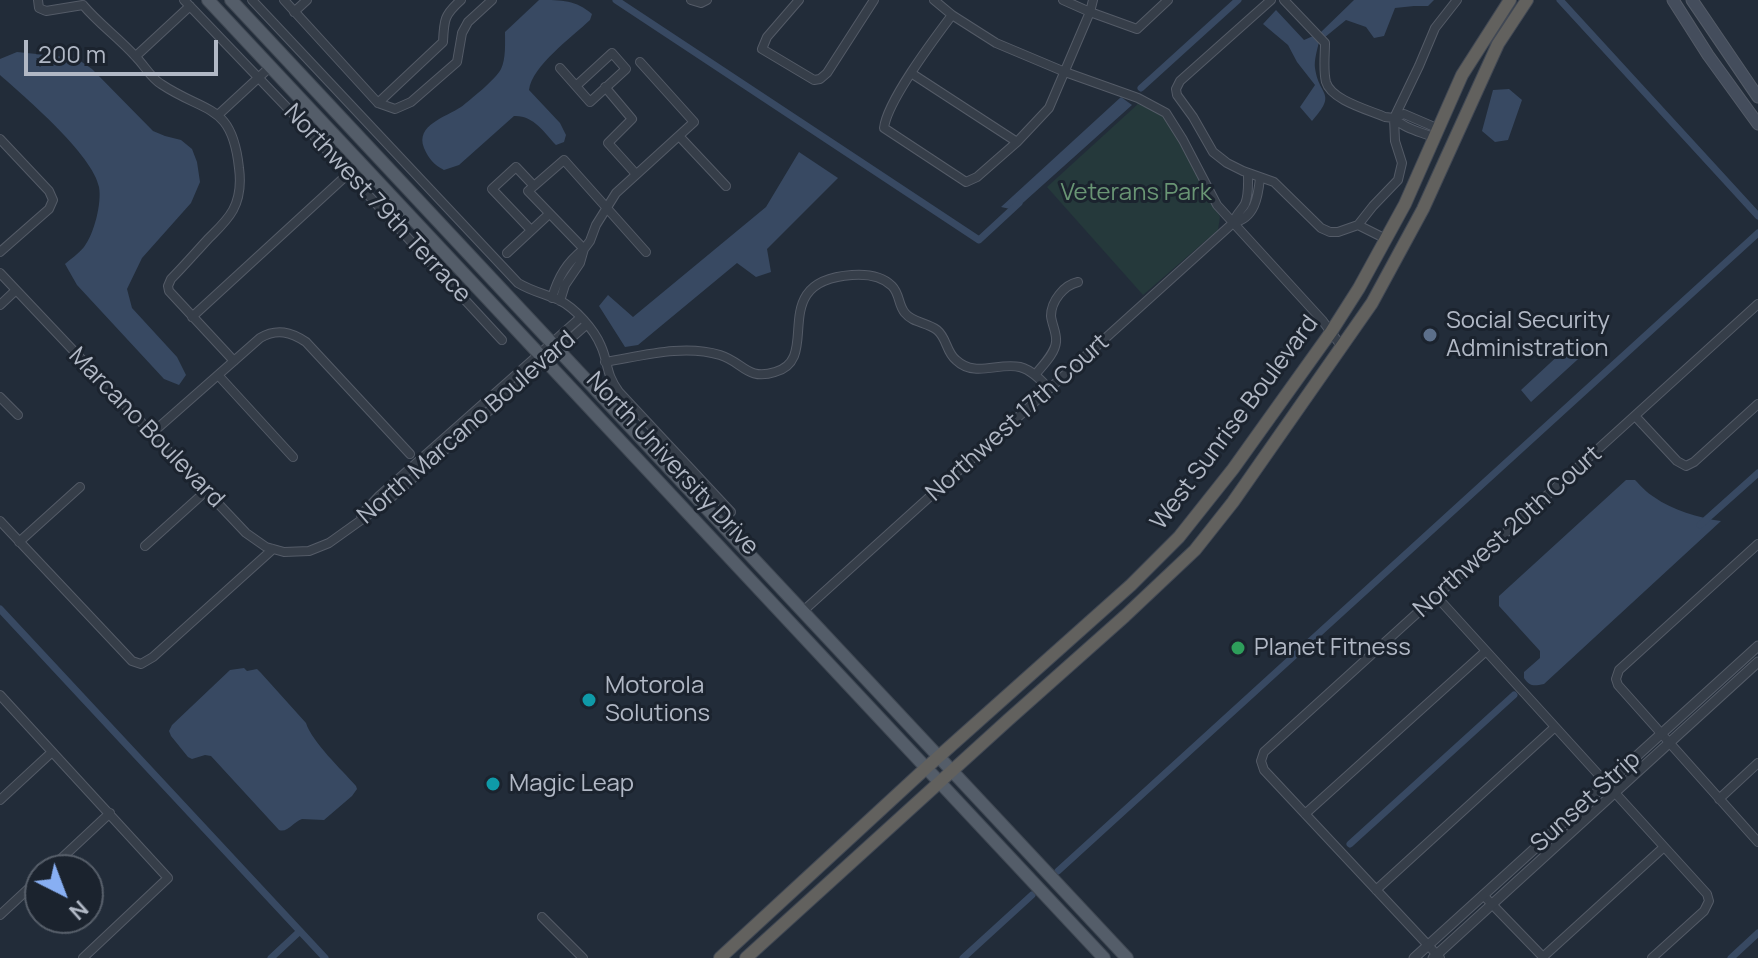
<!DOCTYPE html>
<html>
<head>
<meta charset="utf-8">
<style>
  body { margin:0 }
  #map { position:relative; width:1758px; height:958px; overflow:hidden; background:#222c39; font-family:Manrope,sans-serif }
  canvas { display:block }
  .north { position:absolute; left:24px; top:854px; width:80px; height:80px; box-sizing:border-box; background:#1b232e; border:2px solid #575f6a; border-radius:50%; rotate:138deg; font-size:22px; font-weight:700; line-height:32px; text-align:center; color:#b1b8c5 }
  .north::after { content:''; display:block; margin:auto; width:28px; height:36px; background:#88aff3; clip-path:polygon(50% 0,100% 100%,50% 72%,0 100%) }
  .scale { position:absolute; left:24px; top:40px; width:194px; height:36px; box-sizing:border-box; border:4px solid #b1b8c5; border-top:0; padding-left:10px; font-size:24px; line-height:28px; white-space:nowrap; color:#b1b8c5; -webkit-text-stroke:6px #1b232e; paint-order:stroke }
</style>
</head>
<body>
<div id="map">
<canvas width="1758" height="958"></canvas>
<div class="north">N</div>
<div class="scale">200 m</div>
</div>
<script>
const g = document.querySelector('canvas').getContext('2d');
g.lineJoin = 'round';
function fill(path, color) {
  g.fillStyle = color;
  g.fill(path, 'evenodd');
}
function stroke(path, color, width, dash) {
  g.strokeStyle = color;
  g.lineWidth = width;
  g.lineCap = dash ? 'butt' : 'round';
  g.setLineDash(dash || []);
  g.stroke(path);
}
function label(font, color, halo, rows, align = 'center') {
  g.font = font + ' Manrope,sans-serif';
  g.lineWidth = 6;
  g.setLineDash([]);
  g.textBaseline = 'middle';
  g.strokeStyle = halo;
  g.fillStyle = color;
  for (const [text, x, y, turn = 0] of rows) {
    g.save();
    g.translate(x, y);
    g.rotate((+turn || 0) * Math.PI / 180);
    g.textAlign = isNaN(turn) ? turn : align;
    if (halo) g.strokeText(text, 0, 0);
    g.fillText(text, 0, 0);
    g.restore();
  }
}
fill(new Path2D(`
  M1138,104L1164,115L1172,126L1220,217L1218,230L1143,295L1047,187Z`), '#25393b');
fill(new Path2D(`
  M539,0C562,0 576,0 592,14L590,20C572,37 532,66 529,90L560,123L566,135L564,142L556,145C544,132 533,115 514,116L459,165L444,170C434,165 429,159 424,148C415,125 446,117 461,107C471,99 495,80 501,69C506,59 505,43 505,32Z
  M1354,0H1434L1428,6H1414L1395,8L1384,36L1374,38L1366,27L1346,20L1319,42C1317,50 1314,61 1315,68C1319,97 1338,92 1312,121L1300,107L1315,85L1297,62L1288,45L1263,24L1276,10L1304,40L1320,33Z
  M17,52L76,58L92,69L153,131L165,136L181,140L192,149L197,162L200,182L191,203L142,258L127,289L132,308L177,357L186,375L179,385L164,379L77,285L65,264C71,259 79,253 84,247C94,234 102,203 99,187C93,155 25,97 0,75V59Z
  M1509,89L1522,100L1508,140L1495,142L1482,131L1493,90Z
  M1121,97L1132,105L1015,210L1001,207Z
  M799,152L838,178L767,249L771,272L756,277L737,263L638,345L625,347L599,306L608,295L633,317L766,207Z
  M1577,338L1588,350L1531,402L1521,390Z
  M1626,480H1635C1641,486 1647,493 1654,497C1672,510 1699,518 1721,521L1544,684C1534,686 1530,687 1524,678V672L1540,658V651L1499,606V596Z
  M244,668L247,671L257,669L261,673L306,723C312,742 342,770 356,786L357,789L352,796L324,820L302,819C293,822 288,833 279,830L211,756L205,755L192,759L188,757L171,736L169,731L172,725L230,670Z`), '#384962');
stroke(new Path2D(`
  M616,0L979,240L1019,203
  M1560,0L1758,216
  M1141,88L1238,0
  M1700,525L1758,473
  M0,609L325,958
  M1350,844L1514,695
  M1058,871L1758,233
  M271,958L300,931
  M963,958L1032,895
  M1731,958L1758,933`), '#384962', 7);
const minor = new Path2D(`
  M38,0L39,8L46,11L83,5
  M184,0L297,118L502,340
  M252,0L518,283C531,291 545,294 559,300C575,308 594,329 601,346C609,364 605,373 619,392L731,512
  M284,0L378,103L395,109L411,102L457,62L462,33L468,22L492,0
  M691,0L701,3L707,0
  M799,0L767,37L762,49L814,80L820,79L827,73L874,0
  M934,0L952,15L996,43L1065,72L1138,98L1166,113L1183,140L1217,205L1322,320L1342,347
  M1063,0L1090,12L1137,29L1168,0
  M1271,0L1180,81L1176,89L1177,95L1193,117L1213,152L1227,163L1243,171L1274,182L1321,228L1330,232H1338L1358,225L1373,206L1398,180L1402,163L1395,141L1394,118L1419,66L1435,28L1457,0
  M1284,0L1325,43C1325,55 1323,70 1326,82C1331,100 1369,110 1385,117L1394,118L1404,114L1439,129
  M83,5C99,24 119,38 136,57C144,65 151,78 161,84C206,114 232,103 239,168C241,183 240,197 233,210C227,221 217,230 209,238C196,252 184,266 171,279L168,286L169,291L234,361
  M294,12L307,0
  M952,15C934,39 887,101 884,128L966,182L977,177L1017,142L1049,108L1090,12L1093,0
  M136,56L190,6
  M560,68L590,102L626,69L612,53L576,86
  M911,73L1017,142
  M605,87L632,119L608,143L636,174
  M378,103L443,42C444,20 444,15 461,0
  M218,115L270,67
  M1395,119C1405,129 1422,132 1435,138
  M679,136L726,186
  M0,139L49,191L53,200L49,209L0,252
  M534,186L528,191L584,249
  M1233,223C1236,214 1241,211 1245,204C1249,195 1248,183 1248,173
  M1358,225L1386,239
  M531,230L492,189L516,167L534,186L564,160L646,252
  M507,253L549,214
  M0,273L246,533L266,547L284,552L309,551L329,543L385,503L586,325
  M552,298C558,277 567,262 584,249
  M560,301L565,285L580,263L584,249L590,241L596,225L616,193L694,122L640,62
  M0,305L15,291
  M192,317L348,174
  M605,362C642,356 683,344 720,355C743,362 747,381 775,372C824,359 764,281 852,275C866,274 882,276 892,286C900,294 898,305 905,313C913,323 927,322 937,330C947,338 946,352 956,360C975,378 998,362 1020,367C1032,370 1042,381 1049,389
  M218,375L293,457
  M1035,375C1042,366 1055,354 1056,342C1057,333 1052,325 1051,316C1051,301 1064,285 1078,282
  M0,397L18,415
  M1635,416L1677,461L1686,466L1694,462L1758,404
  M151,434L260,338C277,328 291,332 306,342L410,454
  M361,515L379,496L580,318
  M0,521L132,661L141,664L153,657L273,549
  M19,542L80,487
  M1758,544L1619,670L1616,679L1618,685L1758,842
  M145,546L206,491
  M1437,597L1707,894L1709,901L1704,911L1652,958
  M802,612L1233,223C1255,218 1258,197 1260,178
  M0,695L168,878L83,958
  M1719,799L1758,763
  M0,800L52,752
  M1305,814L1486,651
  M49,870L110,813
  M1376,890L1555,727
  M1483,895L1544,958
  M0,915L40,878
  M542,917L583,958
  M1543,957L1664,847
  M1440,958L1264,770L1261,761L1264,752L1758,304`);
const tertiary = new Path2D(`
  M1414,958L1758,646
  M1433,958L1758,662`);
const secondary = new Path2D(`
  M1673,0L1708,55L1758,124
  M1692,0L1758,97`);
const primary = new Path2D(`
  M208,0L1104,958
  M231,0L1127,958`);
const trunk = new Path2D(`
  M720,958L926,768L1131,585L1179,537L1233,469L1331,332L1359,288L1405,204L1462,75L1510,0
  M746,958L1008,720L1125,616L1195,550L1233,502L1372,303L1423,209L1498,44L1527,0`);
stroke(minor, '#545b67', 10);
stroke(tertiary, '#545b67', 11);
stroke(secondary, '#545b67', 13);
stroke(primary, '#3f4752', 14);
stroke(trunk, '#414854', 14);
stroke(minor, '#363e49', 8);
stroke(tertiary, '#363e49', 9);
stroke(secondary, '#444d5c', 11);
stroke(primary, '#545d69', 12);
stroke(trunk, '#62615e', 12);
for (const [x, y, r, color] of [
  [1430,335,8,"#5c6f8a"],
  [1238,648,8,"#2e9e5b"],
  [589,700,8,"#0f9aa8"],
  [493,784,8,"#0f9aa8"]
]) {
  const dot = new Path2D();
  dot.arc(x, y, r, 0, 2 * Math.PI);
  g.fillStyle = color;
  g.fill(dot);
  stroke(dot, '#1b232e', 3);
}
label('24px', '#699574', '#1b232e', [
  ["Veterans Park",1136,193]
]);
label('24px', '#b1b8c5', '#1b232e', [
  ["Northwest 79th Terrace",377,204,47],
  ["Northwest 17th Court",1018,418,-42],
  ["West Sunrise Boulevard",1235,423,-53],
  ["Marcano Boulevard",146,428,46],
  ["North Marcano Boulevard",467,428,-41],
  ["North University Drive",672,464,47],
  ["Northwest 20th Court",1508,532,-42],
  ["Sunset Strip",1586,802,-42]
]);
label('24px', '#b1b8c5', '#1b232e', [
  ["Social Security",1446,321],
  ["Administration",1446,349],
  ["Planet Fitness",1254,648],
  ["Motorola",605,686],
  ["Solutions",605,714],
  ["Magic Leap",509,784]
], 'left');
</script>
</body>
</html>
